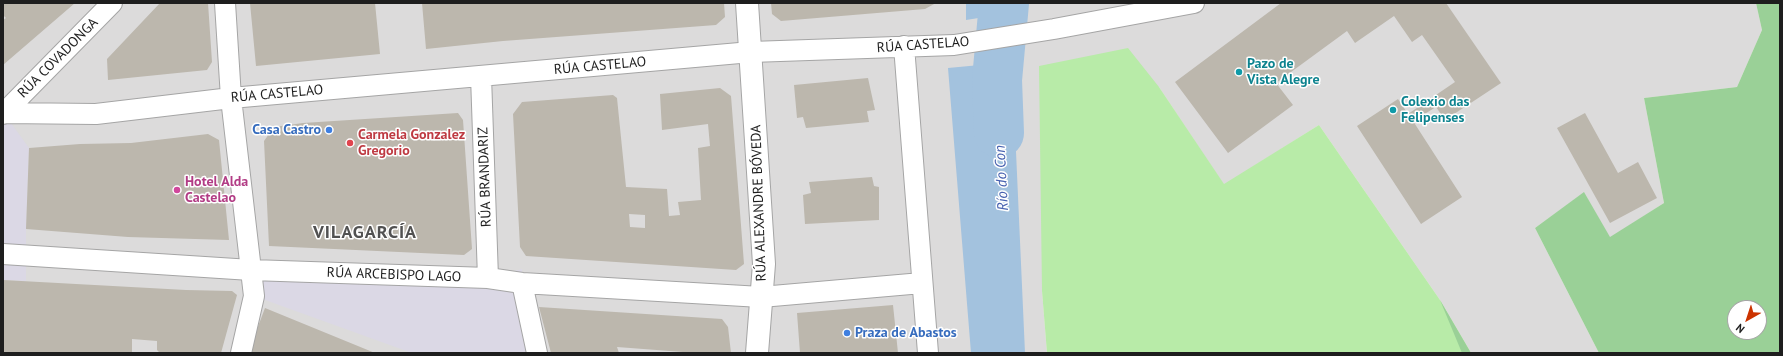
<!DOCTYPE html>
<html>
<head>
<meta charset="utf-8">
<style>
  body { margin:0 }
  #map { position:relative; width:1783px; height:356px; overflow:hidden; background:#efeee4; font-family:"PT Sans",sans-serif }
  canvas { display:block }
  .frame { position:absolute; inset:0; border:4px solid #1e1e1e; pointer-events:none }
  .north { position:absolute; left:1727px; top:300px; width:40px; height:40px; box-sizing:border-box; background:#fff; border:1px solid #a5a5a5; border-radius:50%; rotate:219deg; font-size:11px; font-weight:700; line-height:16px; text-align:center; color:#1e1e1e }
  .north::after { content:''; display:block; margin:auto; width:14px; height:18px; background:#c30; clip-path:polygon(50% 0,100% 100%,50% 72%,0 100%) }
</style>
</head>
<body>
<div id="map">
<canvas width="1783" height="356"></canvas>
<div class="frame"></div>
<div class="north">N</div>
</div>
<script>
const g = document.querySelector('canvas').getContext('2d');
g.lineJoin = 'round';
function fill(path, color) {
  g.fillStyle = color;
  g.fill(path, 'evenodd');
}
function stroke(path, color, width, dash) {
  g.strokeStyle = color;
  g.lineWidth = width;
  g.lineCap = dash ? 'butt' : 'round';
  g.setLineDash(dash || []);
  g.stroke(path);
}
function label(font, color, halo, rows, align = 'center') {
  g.font = font + ' "PT Sans",sans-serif';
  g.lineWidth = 3;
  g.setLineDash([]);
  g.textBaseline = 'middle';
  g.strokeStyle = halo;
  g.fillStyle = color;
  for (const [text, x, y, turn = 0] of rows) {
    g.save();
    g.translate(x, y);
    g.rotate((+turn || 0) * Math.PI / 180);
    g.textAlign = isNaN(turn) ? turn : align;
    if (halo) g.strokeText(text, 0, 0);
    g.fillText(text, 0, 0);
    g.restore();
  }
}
fill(new Path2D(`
  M3,3H1756L1762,30L1737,87L1644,98L1664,203L1610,238L1584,193L1535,228L1599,353H1471L1440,300L1319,125L1224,185L1159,87L1042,291L1047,353H3Z`), '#dcdbdb');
fill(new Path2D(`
  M1128,48L1159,87L1224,184L1319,125L1440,300L1471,353H1047L1042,291L1039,66Z`), '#b8eba8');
fill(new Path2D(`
  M1756,3H1780V353H1599L1535,228L1584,192L1610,237L1664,203L1644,98L1737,87L1762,30ZM1735,308H1759V332H1735Z
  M1440,300L1471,353H1462Z`), '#9ad097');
fill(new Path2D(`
  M3,112L29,148L26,229V281L3,280Z
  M522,269L524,337L530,353H412L254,296L251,270L488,278Z`), '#dbd8e5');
fill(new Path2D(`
  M966,3H1015L1010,13L966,20Z
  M1012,62L1025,353H971L948,68Z`), '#a3c2de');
stroke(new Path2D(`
  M999,133L997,80L1004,3`), '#a3c2de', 50);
fill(new Path2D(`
  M3,3H75L3,65V20L6,18L3,15Z
  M160,3H208L212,62L207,70L108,80L107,59Z
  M250,3H375L380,54L256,66Z
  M422,3H724L725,17L716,25L503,41L426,49Z
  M771,3H936L925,9L781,21L772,14Z
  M1281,3H1446L1501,83L1445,120L1436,107L1413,121L1462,197L1421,224L1357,126L1398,99L1408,114L1455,82L1422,35L1412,42L1394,16L1355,43L1347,31L1276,83L1293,105L1228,153L1175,82Z
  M868,78L875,110L867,111L869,122L806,128L803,117L797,118L794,85Z
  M720,88L731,96L744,264L736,270L526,256L520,247L513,114L522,102L613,95L617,98L626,187L667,189L669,216L680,215L678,202L701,200L698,148L710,146L708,124L662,130L660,94ZM629,214L645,215V228L630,227Z
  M458,113L463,120L472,249L464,255L269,246L264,141L274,127L303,123Z
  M1585,113L1618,173L1638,162L1657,198L1610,223L1557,128Z
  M208,134L219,140L229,240L128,237L26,229L29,148L80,144L131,143Z
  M872,177L874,186L879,187V220L805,224L803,195L811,193L809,182Z
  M3,280L186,290L232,291L237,295L221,353H160L157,350V341L132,339V353H3Z
  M893,305L898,353H800L797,313Z
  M539,307L722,319L728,327L731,353H696L617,347L619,353H551Z
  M265,308L375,353H248Z`), '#bcb7ad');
const pedestrian = new Path2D(`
  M225,3L231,98L254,296L241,353
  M904,46L928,353
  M481,76L488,278
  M4,113L96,114L231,98L751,52L954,45L1054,29L1194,3
  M3,114L112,3
  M3,254L251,270L488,278L522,283L761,297L922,283
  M522,283L537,353`);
const minor = new Path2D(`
  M747,3L764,264L757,353`);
stroke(pedestrian, '#a5a5a5', 22);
stroke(minor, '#a5a5a5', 24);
stroke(pedestrian, '#fff', 20);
stroke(minor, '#fff', 22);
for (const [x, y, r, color] of [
  [1239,72,4,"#0f9aa8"],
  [1393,110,4,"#0f9aa8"],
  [329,130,4,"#3f7fe0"],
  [350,143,4,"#e0444e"],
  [177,190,4,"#d1479c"],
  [847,333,4,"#3f7fe0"]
]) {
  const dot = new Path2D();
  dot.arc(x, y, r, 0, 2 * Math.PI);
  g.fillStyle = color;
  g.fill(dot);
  stroke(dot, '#fff', 1.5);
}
label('14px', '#1e1e1e', '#fff', [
  ["RÚA CASTELAO",923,45,-4],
  ["RÚA COVADONGA",58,58,-45],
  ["RÚA CASTELAO",600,66,-5],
  ["RÚA CASTELAO",277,94,-5],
  ["RÚA BRANDARIZ",485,177,-92],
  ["RÚA ALEXANDRE BÓVEDA",759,203,-92],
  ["RÚA ARCEBISPO LAGO",394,275,2]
]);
label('bold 14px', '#0d838f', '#fff', [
  ["Pazo de",1247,64],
  ["Vista Alegre",1247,80],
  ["Colexio das",1401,102],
  ["Felipenses",1401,118]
], 'left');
label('bold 14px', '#366cbe', '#fff', [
  ["Casa Castro",321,130],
  ["Praza de Abastos",855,333,"left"]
], 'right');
label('bold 14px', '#be3a42', '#fff', [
  ["Carmela Gonzalez",358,135],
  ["Gregorio",358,151]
], 'left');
label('bold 14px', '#b23c85', '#fff', [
  ["Hotel Alda",185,182],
  ["Castelao",185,198]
], 'left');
label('italic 15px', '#4862b0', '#fff', [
  ["Río do Con",1002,178,-93]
]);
g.letterSpacing = '1px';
label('bold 18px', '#515151', '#fff', [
  ["VILAGARCÍA",365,233]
]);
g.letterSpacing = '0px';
</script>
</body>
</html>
